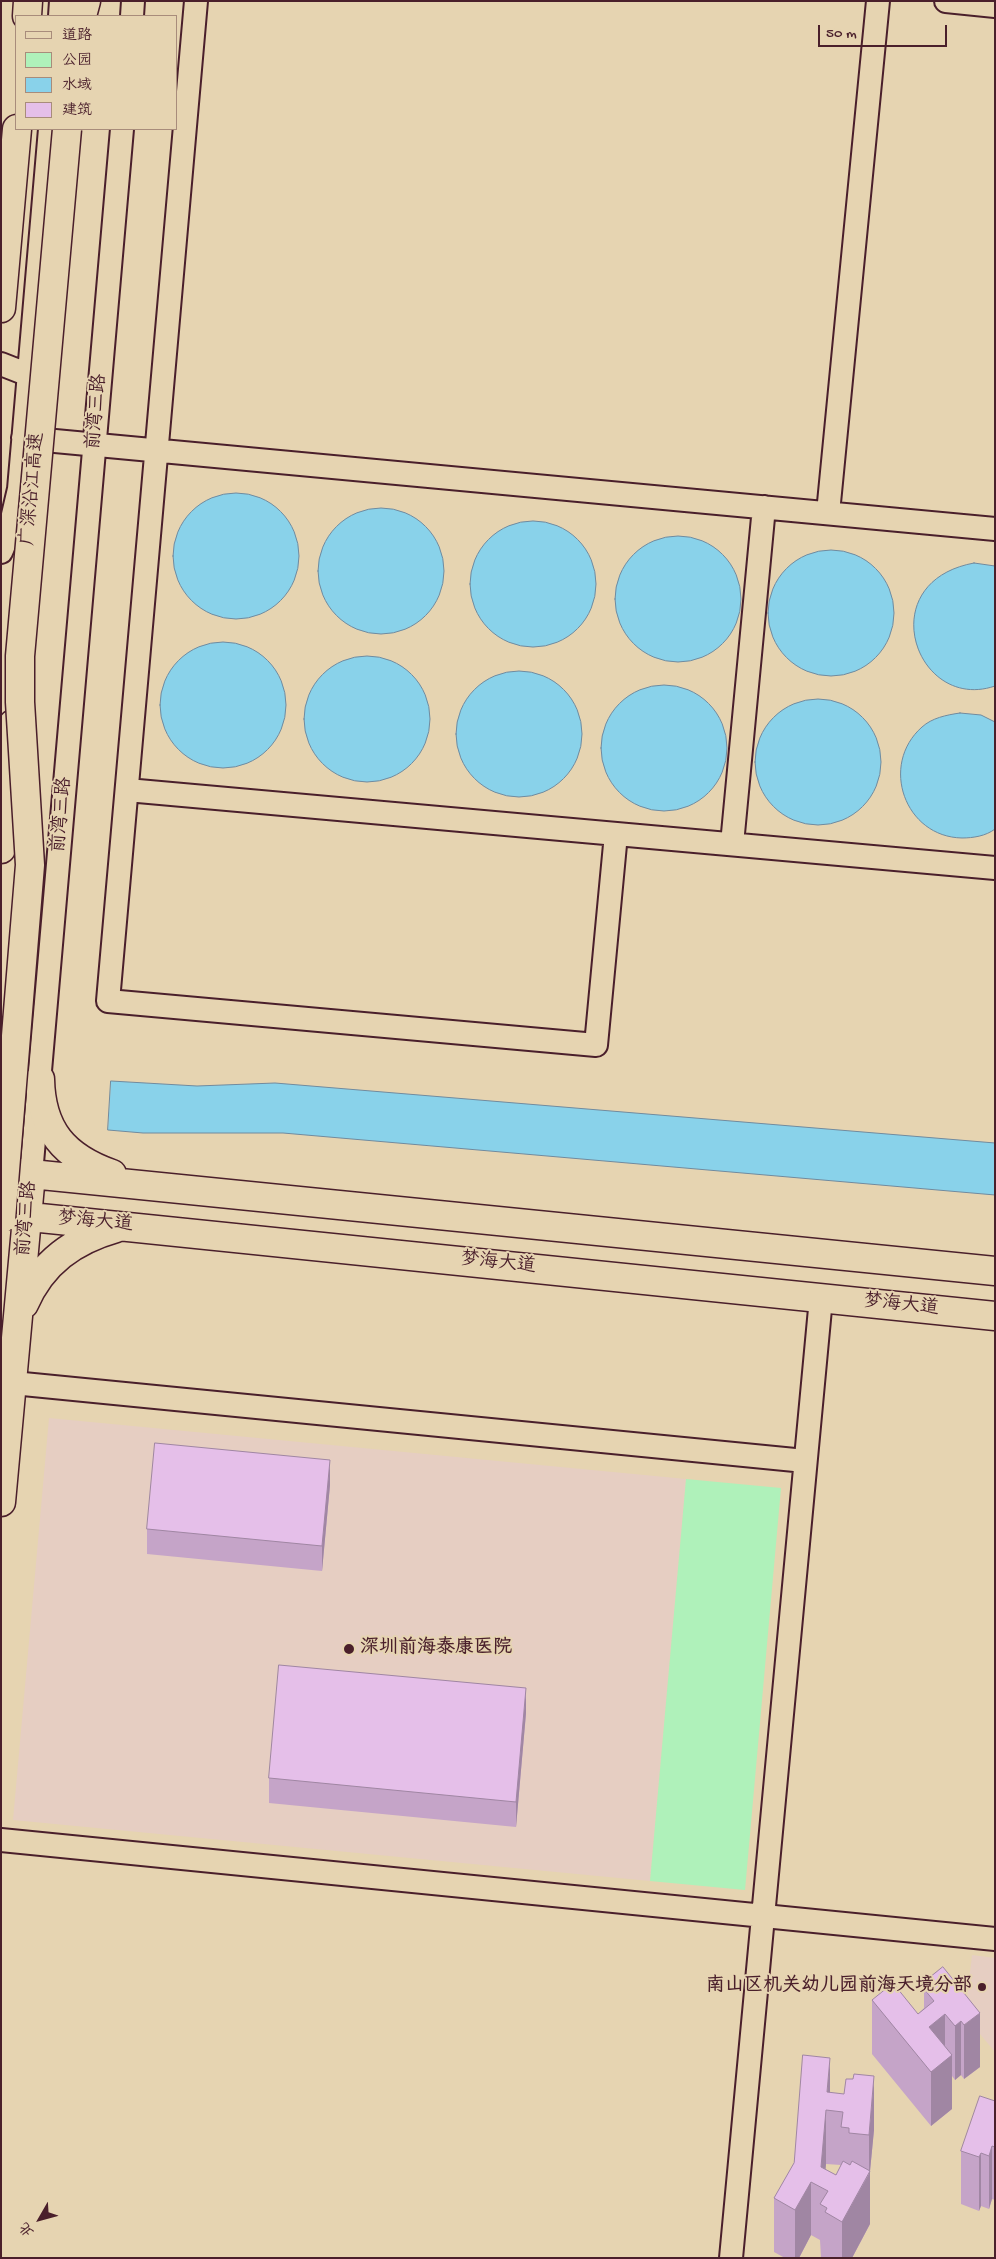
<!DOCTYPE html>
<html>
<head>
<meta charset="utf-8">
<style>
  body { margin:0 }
  #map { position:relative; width:996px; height:2259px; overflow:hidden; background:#e6d4b1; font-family:"Gochi Hand","LXGW WenKai TC",sans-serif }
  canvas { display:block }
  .frame { position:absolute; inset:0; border:2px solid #4a1f2b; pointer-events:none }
  .legend { position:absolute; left:15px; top:15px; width:162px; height:115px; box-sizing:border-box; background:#e6d4b1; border:1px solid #a88c7b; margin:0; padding:6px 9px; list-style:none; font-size:15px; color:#4a1f2b }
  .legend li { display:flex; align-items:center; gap:10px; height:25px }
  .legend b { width:25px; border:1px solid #a88c7b }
  .north { position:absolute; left:15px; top:2194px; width:50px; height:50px; -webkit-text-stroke:4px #e6d4b1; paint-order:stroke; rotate:232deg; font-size:14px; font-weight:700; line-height:20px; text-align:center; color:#4a1f2b }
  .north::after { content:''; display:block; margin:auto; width:18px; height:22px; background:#4a1f2b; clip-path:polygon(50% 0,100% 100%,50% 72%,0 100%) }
  .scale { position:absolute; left:818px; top:25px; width:129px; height:22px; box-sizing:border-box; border:2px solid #4a1f2b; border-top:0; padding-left:6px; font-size:15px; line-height:18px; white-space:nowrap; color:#4a1f2b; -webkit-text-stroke:4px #e6d4b1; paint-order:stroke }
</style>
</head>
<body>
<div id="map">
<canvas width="996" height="2259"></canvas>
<div class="frame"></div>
<ul class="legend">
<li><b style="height:6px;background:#e6d4b1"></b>道路</li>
<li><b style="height:14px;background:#aff1ba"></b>公园</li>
<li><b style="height:14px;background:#89d2ea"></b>水域</li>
<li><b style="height:14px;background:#e5bfe9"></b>建筑</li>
</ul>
<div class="north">北</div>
<div class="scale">50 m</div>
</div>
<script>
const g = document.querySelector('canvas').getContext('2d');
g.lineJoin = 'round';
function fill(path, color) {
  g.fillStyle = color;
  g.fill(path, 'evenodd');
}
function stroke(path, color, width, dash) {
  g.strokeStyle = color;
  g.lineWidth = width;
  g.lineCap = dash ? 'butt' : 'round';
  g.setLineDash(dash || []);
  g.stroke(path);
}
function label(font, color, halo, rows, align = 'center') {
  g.font = font + ' "Gochi Hand","LXGW WenKai TC",sans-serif';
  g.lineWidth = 4;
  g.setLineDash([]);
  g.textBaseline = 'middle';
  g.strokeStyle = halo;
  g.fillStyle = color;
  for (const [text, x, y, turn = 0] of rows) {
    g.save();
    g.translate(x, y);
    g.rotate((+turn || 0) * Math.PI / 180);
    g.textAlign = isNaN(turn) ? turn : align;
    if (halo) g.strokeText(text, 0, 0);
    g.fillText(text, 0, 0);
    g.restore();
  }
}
fill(new Path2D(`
  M49,1418L686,1479L650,1881L13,1820Z
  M972,1955L995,1958V2052L965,2016Z`), '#e6cec2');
fill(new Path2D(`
  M686,1479L781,1488L745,1890L650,1881Z`), '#aff1ba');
const water = new Path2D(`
  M173 556a63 63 0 1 1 126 0a63 63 0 1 1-126 0Z
  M318 571a63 63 0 1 1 126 0a63 63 0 1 1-126 0Z
  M470 584a63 63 0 1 1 126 0a63 63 0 1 1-126 0Z
  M615 599a63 63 0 1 1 126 0a63 63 0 1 1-126 0Z
  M768 613a63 63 0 1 1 126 0a63 63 0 1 1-126 0Z
  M974,563L995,566V686C916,713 870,582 974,563Z
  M160 705a63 63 0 1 1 126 0a63 63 0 1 1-126 0Z
  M304 719a63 63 0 1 1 126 0a63 63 0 1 1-126 0Z
  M456 734a63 63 0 1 1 126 0a63 63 0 1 1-126 0Z
  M601 748a63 63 0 1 1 126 0a63 63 0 1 1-126 0Z
  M755 762a63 63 0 1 1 126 0a63 63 0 1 1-126 0Z
  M960,713L981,715L995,722V829C986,836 973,838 962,838C905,837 879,765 922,727C932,718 946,715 960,713Z
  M111,1081L197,1086L275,1083L995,1143V1195L283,1133H143L108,1130Z`);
fill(water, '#89d2ea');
stroke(water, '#708a9e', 1);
const minor = new Path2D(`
  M196,1L108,1001L596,1045L616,834
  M946,1L995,6
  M60,16L61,1
  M132,16L133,1
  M1,364L29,375
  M23,438L995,529
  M828,513L878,1
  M1,552L8,536L19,489L50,129
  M127,790L995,868
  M732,844L764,507
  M31,1174L122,129
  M13,1383L805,1461
  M1,1840L995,1939
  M731,2258L821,1298`);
const major = new Path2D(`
  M40,1079C41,1130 64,1157 112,1174
  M1,1171L995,1271
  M1,1214L995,1316
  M24,1304C42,1262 74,1240 116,1228
  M1,1502L31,1174`);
const highway = new Path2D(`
  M27,16L28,1
  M82,16L86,1
  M1,308L17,129
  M1,849L13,724`);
stroke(minor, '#4a1f2b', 26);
stroke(major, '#4a1f2b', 31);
stroke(highway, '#4a1f2b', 31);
stroke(minor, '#e6d4b1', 22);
stroke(major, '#e6d4b1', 28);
stroke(highway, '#e6d4b1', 28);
const highwayBridge = new Path2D(`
  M1,1219L30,865L20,702V656L67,129`);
stroke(highwayBridge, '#4a1f2b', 31, []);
stroke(highwayBridge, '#e6d4b1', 28);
fill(new Path2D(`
  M330,1485L322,1571L147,1554V1529Z
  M526,1713L516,1827L269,1803V1778Z
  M943,1967L980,2067L964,2079L961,2075L955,2080L952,2076V2109L931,2126L872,2054V2000L918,2014L924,2008V1989L927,1987V1980Z
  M830,2093L874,2130L870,2171V2224L852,2258H821L820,2240L811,2235L799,2258H785L774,2252V2198L794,2163ZM826,2164L841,2165L836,2175L825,2169Z
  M995,2101V2200L992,2199L989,2209L981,2206L979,2211L961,2204V2151Z`), '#c5a4c8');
fill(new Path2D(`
  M330,1460V1485L322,1571V1546Z
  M526,1688V1713L516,1827V1802Z
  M980,2013V2067L964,2079V2025Z
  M945,2014V2060L952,2055V2109L931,2126V2072L929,2027Z
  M961,2021V2075L955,2080V2026Z
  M830,2058V2110L827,2092Z
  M874,2076V2130L870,2171V2224L852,2258H842V2222L869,2174V2135Z
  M826,2110V2164L824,2189L821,2167Z
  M992,2146V2199L989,2209V2156Z
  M981,2153V2206L979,2211V2157Z
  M811,2182V2235L799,2258H795V2210Z`), '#a086a3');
const building = new Path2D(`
  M155,1443L330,1460L322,1546L147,1529Z
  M279,1665L526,1688L516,1802L269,1778Z
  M943,1967L980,2013L964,2025L961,2021L955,2026L945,2014L929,2027L952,2055L931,2072L872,2000L893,1983L918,2014L934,2001L924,1989L930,1984L927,1980Z
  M803,2055L830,2058L827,2092L844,2094L846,2079H853L854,2074L874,2076L869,2135L849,2133V2128L841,2127L843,2112L826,2110L821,2167L836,2175L843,2161L850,2165L852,2161L870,2171L842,2222L825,2212L827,2208L820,2204L828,2191L811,2182L795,2210L774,2198L794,2163Z
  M980,2096L995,2101V2147L992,2146L989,2156L981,2153L979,2157L961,2151Z`);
fill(building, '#e5bfe9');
stroke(building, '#a086a3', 1);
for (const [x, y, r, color] of [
  [349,1649,6,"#4a1f2b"],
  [982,1987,5,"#4a1f2b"]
]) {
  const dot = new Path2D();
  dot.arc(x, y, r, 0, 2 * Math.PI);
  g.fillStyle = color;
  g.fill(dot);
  stroke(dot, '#e6d4b1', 2);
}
label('19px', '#4a1f2b', '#e6d4b1', [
  ["前湾三路",98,412,-85],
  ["广深沿江高速",34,489,-85],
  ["前湾三路",63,815,-85],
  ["前湾三路",28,1219,-85],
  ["梦海大道",95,1223,5],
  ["梦海大道",498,1264,6],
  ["梦海大道",901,1306,6]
]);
label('bold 19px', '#4a1f2b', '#e6d4b1', [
  ["深圳前海泰康医院",360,1649],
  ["南山区机关幼儿园前海天境分部",972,1987,"right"]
], 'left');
</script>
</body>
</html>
